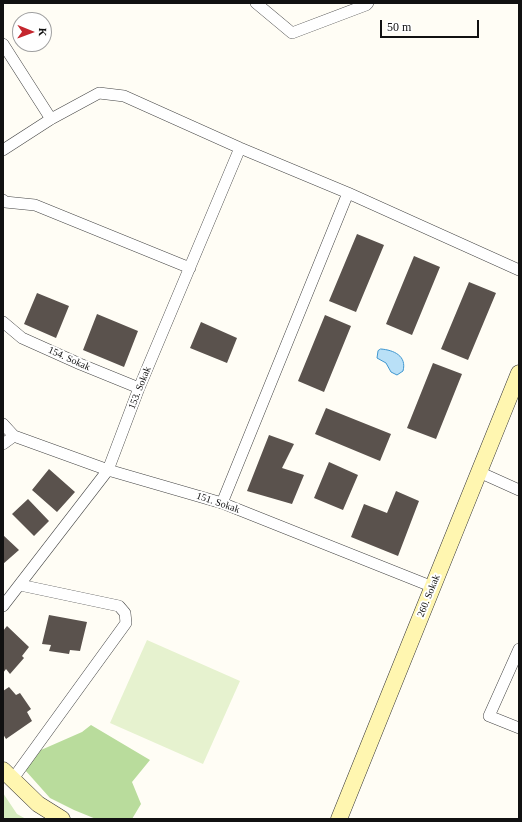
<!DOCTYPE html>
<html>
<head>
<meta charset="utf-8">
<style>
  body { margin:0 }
  #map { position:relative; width:522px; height:822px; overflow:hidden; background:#fffdf5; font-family:"Times New Roman",serif }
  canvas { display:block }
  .frame { position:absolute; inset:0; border:4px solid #111; pointer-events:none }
  .north { position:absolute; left:12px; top:12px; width:40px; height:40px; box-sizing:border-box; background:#fff; border:1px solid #a0a0a0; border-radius:50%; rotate:91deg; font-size:11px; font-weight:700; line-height:16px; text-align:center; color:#111 }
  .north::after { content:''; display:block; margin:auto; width:14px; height:18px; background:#c4262e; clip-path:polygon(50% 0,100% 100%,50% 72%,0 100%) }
  .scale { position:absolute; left:380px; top:20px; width:99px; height:18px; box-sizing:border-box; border:2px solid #111; border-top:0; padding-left:5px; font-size:12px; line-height:14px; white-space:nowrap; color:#111; -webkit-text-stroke:3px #fff; paint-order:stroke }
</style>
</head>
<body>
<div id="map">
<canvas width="522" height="822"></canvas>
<div class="frame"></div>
<div class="north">K</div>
<div class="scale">50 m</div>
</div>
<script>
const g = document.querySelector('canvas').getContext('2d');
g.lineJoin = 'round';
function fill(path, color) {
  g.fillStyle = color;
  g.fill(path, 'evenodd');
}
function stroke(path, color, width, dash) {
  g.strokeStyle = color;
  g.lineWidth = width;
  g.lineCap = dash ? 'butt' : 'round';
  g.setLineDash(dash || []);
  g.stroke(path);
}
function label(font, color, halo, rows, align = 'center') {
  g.font = font + ' "Times New Roman",serif';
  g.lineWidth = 4;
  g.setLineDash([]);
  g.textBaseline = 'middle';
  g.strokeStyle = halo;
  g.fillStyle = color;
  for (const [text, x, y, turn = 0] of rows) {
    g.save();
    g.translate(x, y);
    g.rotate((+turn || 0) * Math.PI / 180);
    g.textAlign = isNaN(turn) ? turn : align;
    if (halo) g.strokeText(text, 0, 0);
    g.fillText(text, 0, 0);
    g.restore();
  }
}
fill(new Path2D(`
  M3,793L17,814L26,819H3Z`), '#d5ebbd');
fill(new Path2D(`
  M91,725L150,760L132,782L141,804L132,819H96L74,810L50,798L25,770L41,750L82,732Z`), '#b9dc9c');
fill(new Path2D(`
  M147,640L240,681L203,764L110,723Z`), '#e6f2cf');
const water = new Path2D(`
  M381,349C394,350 407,356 403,371L397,375L391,372L386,363L377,358L378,351Z`);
fill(water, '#b9e0f7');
stroke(water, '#3f96cf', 1);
fill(new Path2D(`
  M357,234L384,245L356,312L329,301Z
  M414,256L440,267L412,335L386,324Z
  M469,282L496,293L468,360L441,349Z
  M37,293L69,306L56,338L24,324Z
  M97,314L138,331L124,367L83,350Z
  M325,315L351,326L324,392L298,381Z
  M201,322L237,338L227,363L190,348Z
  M433,363L462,374L436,439L407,428Z
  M326,408L391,434L380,461L315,434Z
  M269,435L294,444L282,468L304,475L292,504L247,491Z
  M329,462L358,475L343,510L314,498Z
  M49,469L75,492L57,512L32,490Z
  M396,491L419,501L398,556L351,537L364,504L387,513Z
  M28,499L49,521L34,536L12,514Z
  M3,535L19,550L3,564Z
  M49,615L87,622L80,651L70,650L69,654L49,651L51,645L42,644Z
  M7,626L29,647L22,656L24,658L10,674L6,669L3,673V631Z
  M9,687L16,695L20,693L31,709L27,712L32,721L6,739L3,734V691Z`), '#5a524d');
const street = new Path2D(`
  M256,3L292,33L366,5L368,3
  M3,44L51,119
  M3,150L51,119L99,93L124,96L240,148L348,193L519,270
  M3,200L5,202L35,205L190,268
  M3,322L22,338L80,364L139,388
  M3,424L14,436L108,470L222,503L433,587
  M3,444L14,436
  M479,472L519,490
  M222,503L348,193
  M3,606L108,470L139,388L240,148
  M519,649L489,716L519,728
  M12,780L126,623L125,613L119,606L20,585`);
const secondary = new Path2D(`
  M3,770L38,804L62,819
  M339,819L519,373`);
stroke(street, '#444', 12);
stroke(secondary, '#333', 17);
stroke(street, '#fff', 11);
stroke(secondary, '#fff6b0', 16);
label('10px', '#111', '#fff', [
  ["154. Sokak",69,359,24],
  ["153. Sokak",140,388,-68],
  ["151. Sokak",218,503,19],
  ["260. Sokak",429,596,-68]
]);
</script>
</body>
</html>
